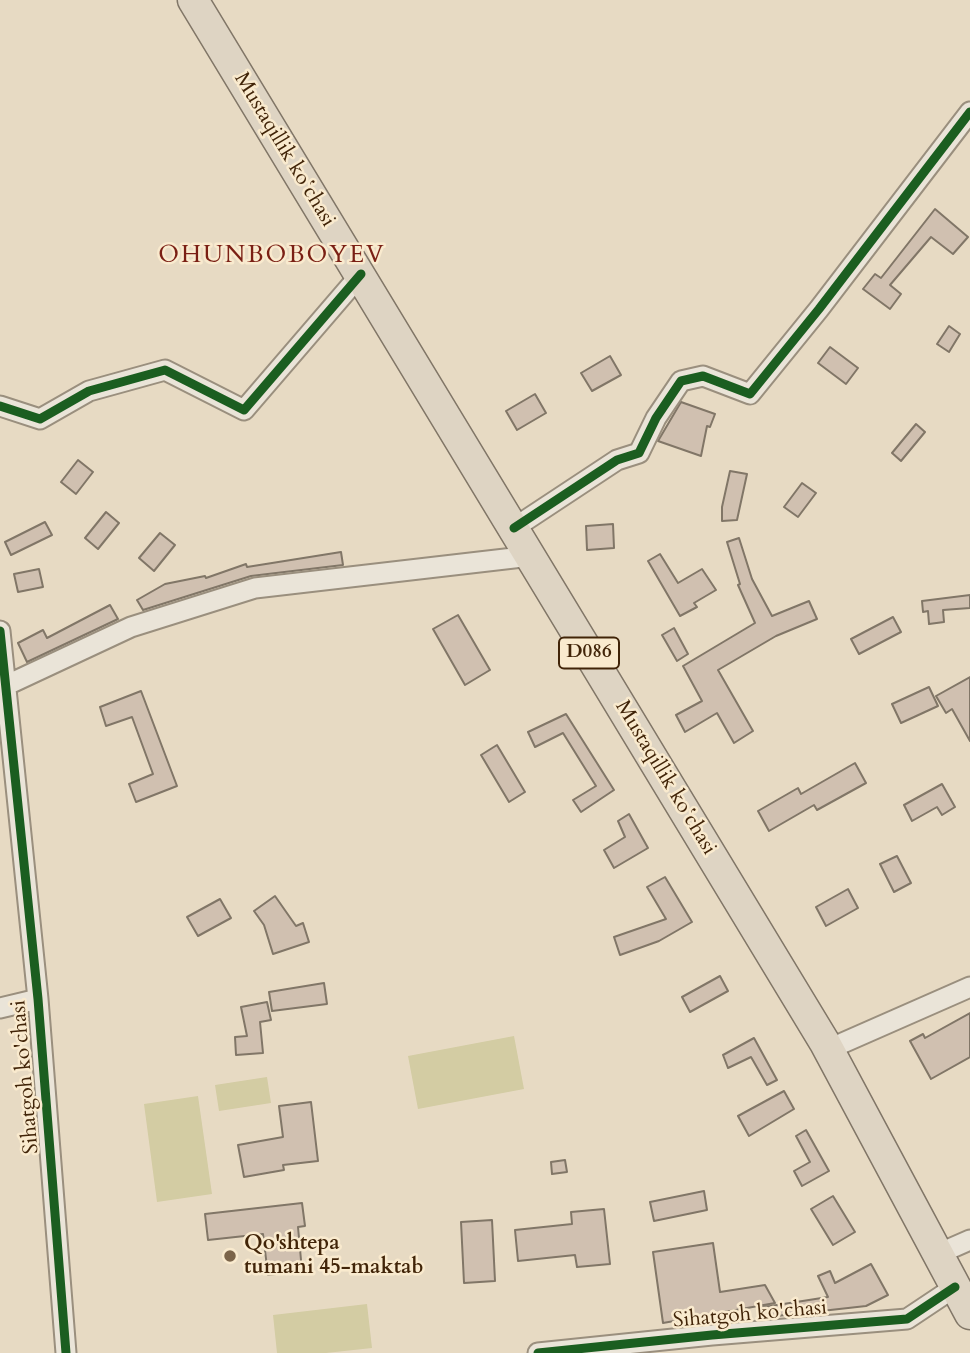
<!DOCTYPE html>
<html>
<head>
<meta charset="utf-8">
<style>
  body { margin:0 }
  canvas { display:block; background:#e7dac3 }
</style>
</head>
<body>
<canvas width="970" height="1353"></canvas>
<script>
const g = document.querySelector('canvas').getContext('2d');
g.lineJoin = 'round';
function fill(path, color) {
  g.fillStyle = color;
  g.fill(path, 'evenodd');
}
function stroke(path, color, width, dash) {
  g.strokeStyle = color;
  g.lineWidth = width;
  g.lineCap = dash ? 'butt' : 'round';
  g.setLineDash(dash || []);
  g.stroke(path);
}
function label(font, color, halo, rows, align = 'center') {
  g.font = font + ' Cardo,serif';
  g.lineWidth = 5;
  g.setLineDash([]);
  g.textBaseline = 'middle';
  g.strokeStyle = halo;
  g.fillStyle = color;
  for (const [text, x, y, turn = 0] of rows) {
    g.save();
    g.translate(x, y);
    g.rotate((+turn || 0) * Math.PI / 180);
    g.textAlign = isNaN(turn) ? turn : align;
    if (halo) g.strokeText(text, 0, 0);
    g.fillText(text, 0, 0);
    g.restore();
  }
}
fill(new Path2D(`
  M514,1036L524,1089L418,1109L408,1056Z
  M267,1077L271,1103L219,1111L215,1085Z
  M198,1096L212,1194L157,1202L144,1104Z
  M367,1304L372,1348L326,1353H277L273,1315Z`), '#d3cca3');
const building = new Path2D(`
  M935,209L968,237L953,254L931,237L890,285L901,294L890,309L863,289L875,274L881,278Z
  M949,326L960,334L949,352L937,344Z
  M830,347L858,368L846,384L818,363Z
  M610,356L621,375L592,391L581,373Z
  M535,394L546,413L517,430L506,411Z
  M681,402L715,414L710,427L707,426L701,456L658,441Z
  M916,424L925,432L901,461L892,453Z
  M78,460L93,472L76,494L61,482Z
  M730,471L747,474L737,520L722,521V507Z
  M802,483L816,493L798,517L784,507Z
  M106,512L119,523L98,549L85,538Z
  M45,522L52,535L11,555L5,542Z
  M613,524L614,548L587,550L586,526Z
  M160,533L175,545L154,571L139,558Z
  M739,538L752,579L772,616L809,601L817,619L776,636L718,670L753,731L734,743L717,713L685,732L676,715L702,701L683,666L755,623L738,585L740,584L727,542Z
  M341,552L343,565L251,576L143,610L137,600L165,584L205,576L206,578L246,564L247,567Z
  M660,554L678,583L702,569L716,590L694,603L697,607L680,616L648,561Z
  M39,569L43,587L18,592L14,574Z
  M970,595V608L943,610L944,622L929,624L928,611L923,612L922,601Z
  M110,605L118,619L27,662L18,643L43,630L47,638Z
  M458,615L490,670L465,685L433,629Z
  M893,617L901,632L859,654L851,639Z
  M674,628L688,654L677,661L662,635Z
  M970,677V741L952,709L946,713L936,696Z
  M929,687L938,706L901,723L892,704Z
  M141,691L177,786L136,802L129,784L153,774L132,717L106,726L100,707Z
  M566,714L614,790L581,812L573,800L596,786L563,733L535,747L528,732Z
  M497,745L525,792L509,802L481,755Z
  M855,763L866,783L817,810L814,805L769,831L758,811L798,788L801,794Z
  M942,784L955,807L942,815L937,807L912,821L904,805Z
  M629,814L648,848L614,868L604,850L625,837L618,821Z
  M897,856L911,883L894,892L880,864Z
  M665,877L692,922L659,941L620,955L614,937L666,919L647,887Z
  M848,889L858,908L826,926L816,907Z
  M275,896L296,926L303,923L309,942L273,954L264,925L254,911Z
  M220,899L231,918L198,936L187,917Z
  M720,976L728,991L690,1012L682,997Z
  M324,983L327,1004L272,1011L269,992Z
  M267,1002L271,1020L260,1022L263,1053L236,1055L235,1037L247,1036L241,1007Z
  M970,1013V1057L931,1079L910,1041L923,1034L925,1038Z
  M754,1038L777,1080L767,1085L751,1057L728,1068L723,1055Z
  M784,1091L794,1109L749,1136L738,1116Z
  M311,1102L318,1161L283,1165L284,1170L244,1177L238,1145L283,1137L279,1106Z
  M806,1130L829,1171L802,1186L794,1171L810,1162L796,1136Z
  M565,1160L567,1172L552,1174L551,1162Z
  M704,1191L707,1210L654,1221L650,1202Z
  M833,1196L855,1232L833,1245L811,1209Z
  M302,1203L305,1226L298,1227L302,1271L268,1275L263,1234L208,1240L205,1214Z
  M604,1209L610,1264L577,1267L575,1255L518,1261L515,1230L572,1224L571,1212Z
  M492,1220L495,1281L464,1283L461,1222Z
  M713,1243L720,1292L765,1285L775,1303L663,1323L653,1252Z
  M871,1264L888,1295L866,1306L759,1318L758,1308L828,1297L818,1276L830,1271L835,1283Z`);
fill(building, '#d0c0b0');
stroke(building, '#817667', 2);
const street = new Path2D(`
  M0,406L40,419L89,391L165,370L244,410L361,274
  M514,528L617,460L639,453L656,418L681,381L703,376L750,394L819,309L970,112
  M0,631L38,999L66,1353
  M7,685L131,627L255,588L531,556
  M0,1008L38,999
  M829,1049L970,987
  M938,1254L970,1240
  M538,1353L712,1335L907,1319L955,1287`);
const primary = new Path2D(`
  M193,0L825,1043L970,1314`);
stroke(street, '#9a8f7e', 23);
stroke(primary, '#817667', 33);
stroke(street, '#eae4d8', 19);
stroke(primary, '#ded4c3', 30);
stroke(new Path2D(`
  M0,406L40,419L89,391L165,370L244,410L361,274
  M514,528L617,460L639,453L656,418L681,381L703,376L750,394L819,309L970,112
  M0,631L38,999L66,1353
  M538,1353L712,1335L907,1319L955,1287`), '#1b5e20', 9);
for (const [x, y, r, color] of [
  [230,1256,7,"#7b6449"]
]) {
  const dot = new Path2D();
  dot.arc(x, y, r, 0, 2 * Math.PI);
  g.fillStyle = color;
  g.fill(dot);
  stroke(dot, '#f9eace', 2.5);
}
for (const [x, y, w] of [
  [589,653,60]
]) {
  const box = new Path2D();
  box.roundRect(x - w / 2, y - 15.5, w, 31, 5);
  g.fillStyle = '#f9eace';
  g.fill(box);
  stroke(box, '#412408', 2);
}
label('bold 19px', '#412408', null, [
  ["D086",589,653]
]);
label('21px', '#412408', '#f9eace', [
  ["Mustaqillik koʻchasi",284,150,59],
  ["Mustaqillik koʻchasi",665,778,59],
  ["Sihatgoh ko'chasi",26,1077,-95],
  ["Sihatgoh ko'chasi",750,1315,-5]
]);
label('bold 21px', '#412408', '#f9eace', [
  ["Qo'shtepa",244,1244],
  ["tumani 45-maktab",244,1268]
], 'left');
g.letterSpacing = '2px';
label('24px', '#7a1f14', '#f9eace', [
  ["OHUNBOBOYEV",272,256]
]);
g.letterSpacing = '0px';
</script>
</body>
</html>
